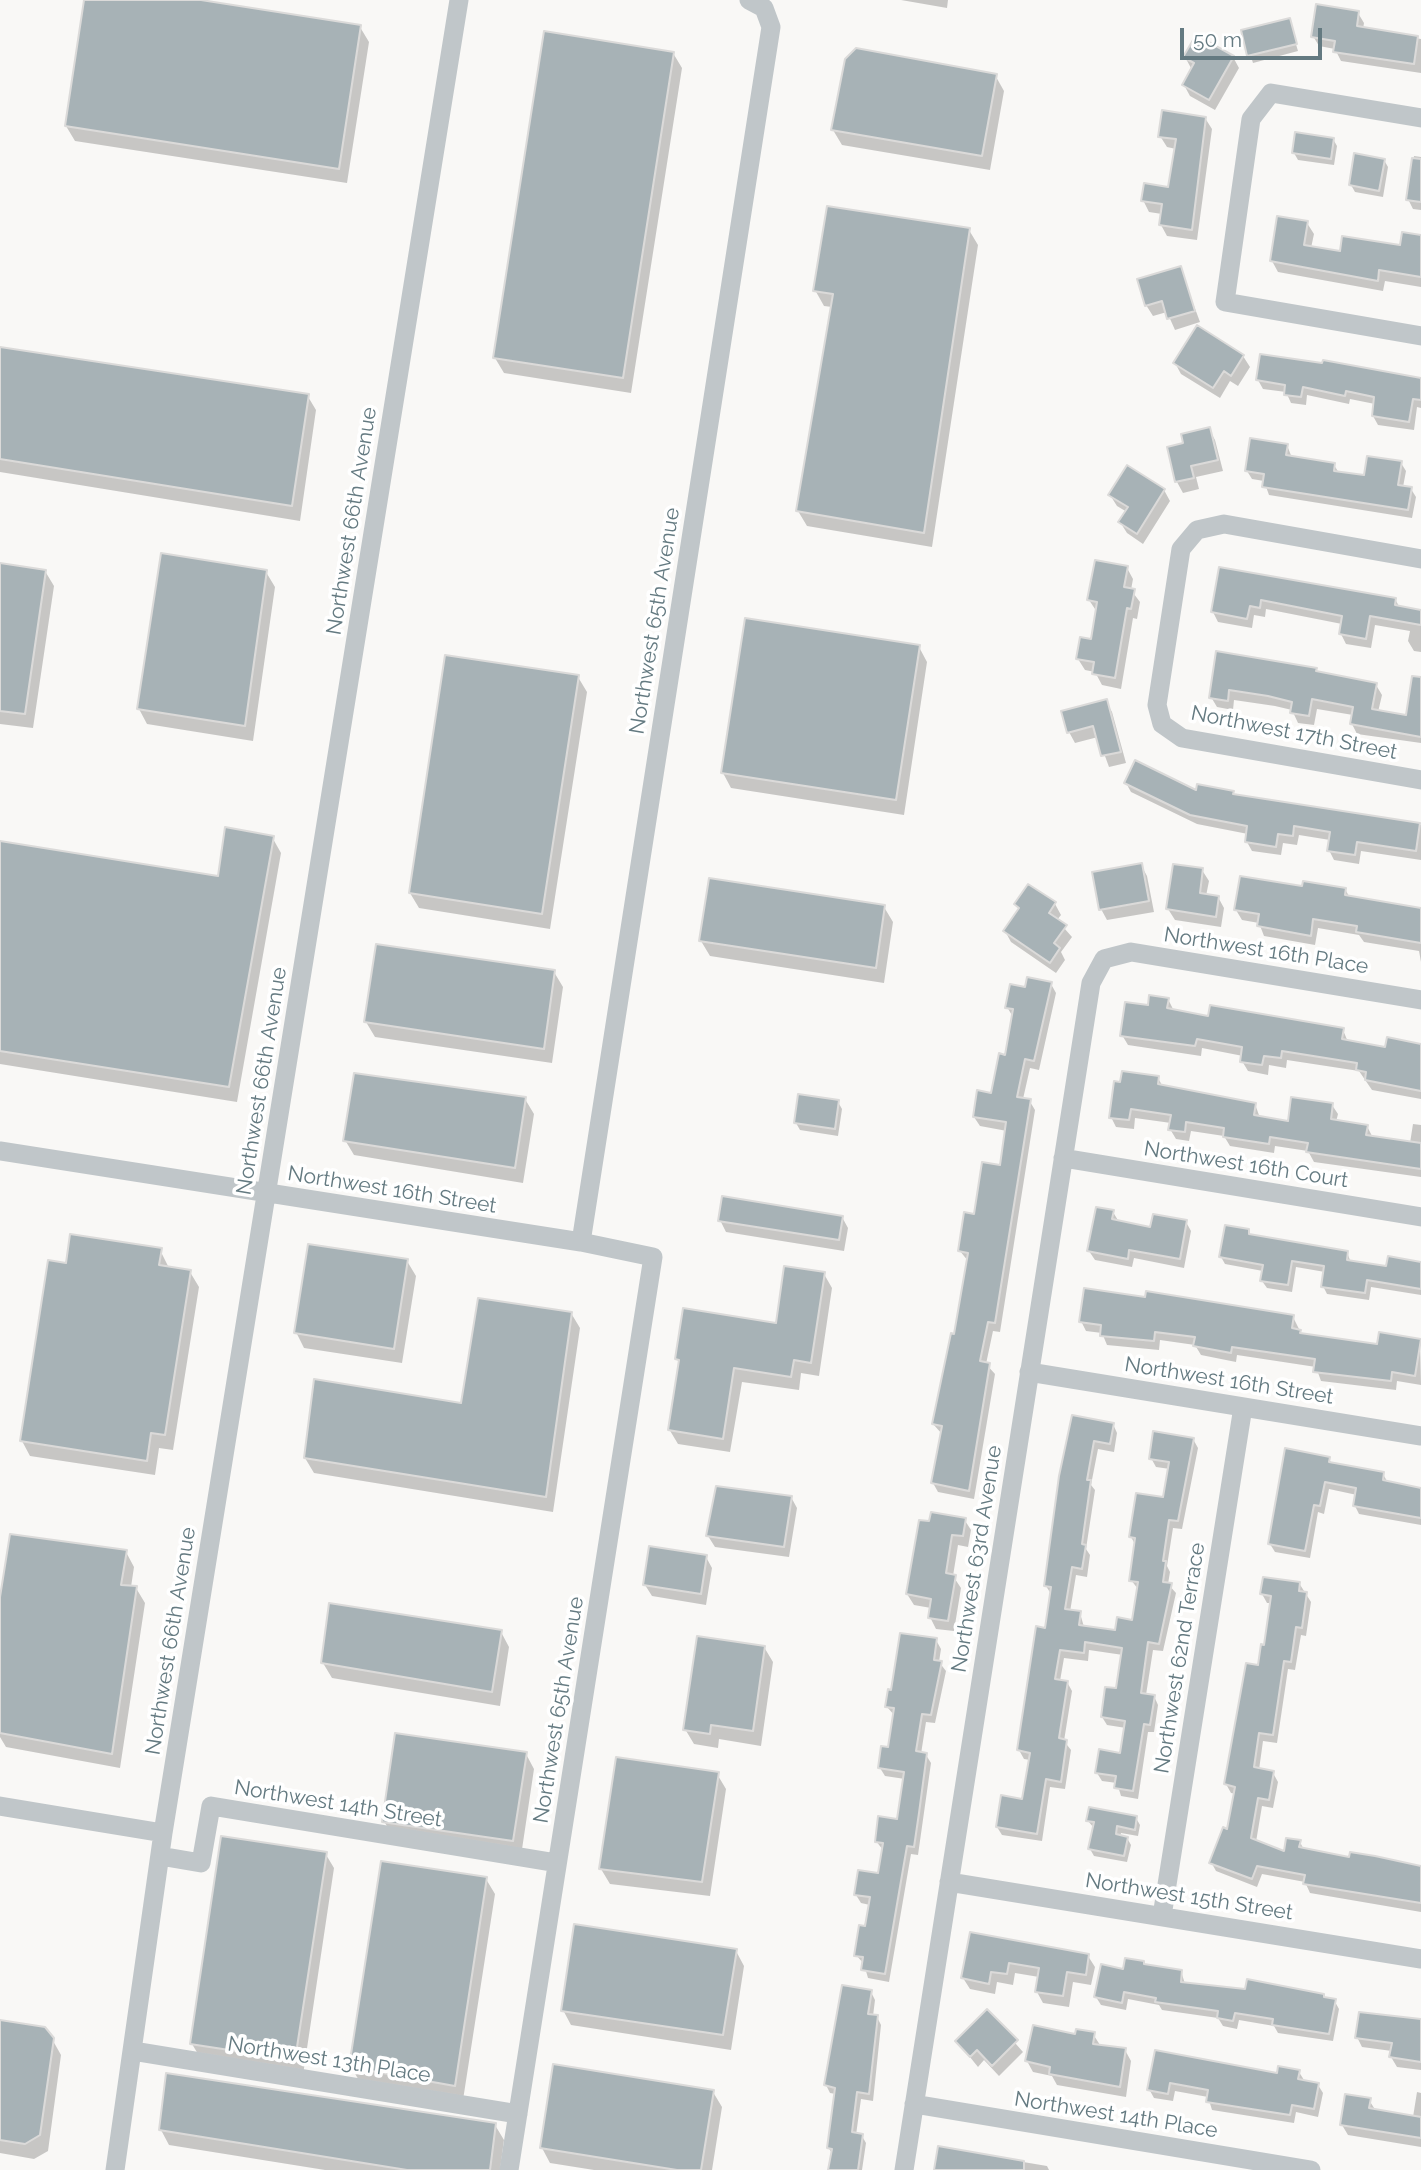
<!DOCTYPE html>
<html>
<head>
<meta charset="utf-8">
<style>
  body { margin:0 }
  #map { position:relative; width:1421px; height:2170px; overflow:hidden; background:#f9f8f6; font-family:Raleway,sans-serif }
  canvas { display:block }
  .scale { position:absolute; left:1180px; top:28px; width:142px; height:32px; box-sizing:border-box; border:4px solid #647a81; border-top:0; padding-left:9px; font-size:21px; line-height:24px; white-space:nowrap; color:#647a81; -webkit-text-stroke:5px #fff; paint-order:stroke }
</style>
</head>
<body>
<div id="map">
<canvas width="1421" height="2170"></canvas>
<div class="scale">50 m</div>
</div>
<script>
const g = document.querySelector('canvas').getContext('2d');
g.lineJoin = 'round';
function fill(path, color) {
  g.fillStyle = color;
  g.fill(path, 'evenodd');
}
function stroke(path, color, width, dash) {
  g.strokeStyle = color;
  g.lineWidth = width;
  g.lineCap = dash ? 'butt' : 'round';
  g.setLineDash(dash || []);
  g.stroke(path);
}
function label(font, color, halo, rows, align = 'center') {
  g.font = font + ' Raleway,sans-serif';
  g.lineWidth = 7;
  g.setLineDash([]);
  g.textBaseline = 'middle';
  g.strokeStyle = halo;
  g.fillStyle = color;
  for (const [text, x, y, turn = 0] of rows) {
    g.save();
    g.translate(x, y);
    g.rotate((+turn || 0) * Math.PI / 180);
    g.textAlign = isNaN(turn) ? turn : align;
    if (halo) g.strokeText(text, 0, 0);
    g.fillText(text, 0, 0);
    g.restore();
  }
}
fill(new Path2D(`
  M86,0H189L360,27L369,42L347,183L75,141L66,126Z
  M901,0H948L947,8Z
  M1358,13L1364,23L1363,29L1421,39V73L1341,61L1335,49L1319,46L1313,36Z
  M1289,21L1298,51L1253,63L1243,32Z
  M673,53L682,68L631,393L504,373L495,358Z
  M1185,57H1233L1239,68L1215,110L1190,96L1184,85L1191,68Z
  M995,75L1004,91L990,170L842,145L833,130Z
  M1205,118L1212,129L1197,240L1167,236L1161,225L1162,214L1149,212L1143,200L1170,189L1176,149L1167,147L1160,136Z
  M1333,139L1337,146L1334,165L1298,160L1294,153Z
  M1414,156L1421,157V210L1413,209L1408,199Z
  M1384,160L1388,167L1383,197L1355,192L1351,185Z
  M1307,223L1314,234L1311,248L1341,253L1401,247L1421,237V287L1385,281L1383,291L1278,272L1272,261Z
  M969,230L978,245L932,547L807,526L798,511L832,307L824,306L815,290Z
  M1180,268L1200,322L1175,330L1167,312L1153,316L1146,305Z
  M0,348L307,395L316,410L300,521L0,472Z
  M1243,356L1250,367L1238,386L1230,381L1220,398L1181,374L1175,363Z
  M1258,380H1421V408L1417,407L1414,430L1378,425L1373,416L1375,404L1350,399L1349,404L1307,395L1306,405L1291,403L1286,392L1263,389Z
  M1209,429L1215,440L1223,471L1196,477L1199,489L1183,493L1177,482L1169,448L1185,444Z
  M1287,445L1292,458L1334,465L1339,473L1366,477L1401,463L1406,471L1403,487L1411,489L1416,497L1412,518L1269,495L1264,481L1252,479L1247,471Z
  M1164,490L1170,501L1143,544L1127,533L1120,522L1127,512L1117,506L1110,495Z
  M0,565L45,571L54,586L33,728L0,724Z
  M1127,568L1133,579L1131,590L1140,602L1137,619L1133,618L1121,689L1102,685L1095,672L1085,670L1078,659L1093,641L1097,612L1089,600Z
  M1220,569L1395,599L1400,608L1421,612V652L1414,651L1408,641L1410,631L1375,625L1371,648L1346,644L1341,634L1342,624L1266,609L1265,617L1254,615L1252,628L1218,622L1213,612Z
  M266,572L275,587L253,741L147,724L139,709Z
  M919,647L927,662L904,815L731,788L723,773Z
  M1218,653L1316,669L1318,674L1376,685L1382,695L1378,712L1408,717L1421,703V743L1357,734L1352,724L1353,715L1317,709L1314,725L1298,723L1292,710L1275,706L1234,700L1233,710L1217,707L1211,697Z
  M578,677L587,692L550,929L419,908L410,893Z
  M1106,701L1112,712L1126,763L1109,767L1098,737L1075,743L1069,732Z
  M1126,783L1197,793H1232L1234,796L1421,825V860L1361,851L1359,864L1334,860L1329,850L1330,840L1299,835L1297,845L1283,843L1281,855L1252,851L1247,842L1248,834L1197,824L1131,792Z
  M272,837L281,853L237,1102L0,1064V842L219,878Z
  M1141,865L1147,876L1154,912L1107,920L1101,909Z
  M1202,870L1209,881L1206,896L1218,897L1224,908L1221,927L1175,920L1168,909Z
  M1304,888L1345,889L1350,898L1421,910V962L1419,951L1364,942L1359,935L1318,928L1315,945L1264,936L1259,923L1242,920L1236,910Z
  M1016,904H1055L1061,915L1057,920L1072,937L1061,952L1065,960L1056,973L1011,942L1005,931L1019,910Z
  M884,907L893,922L884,983L710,956L701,941Z
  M554,972L563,987L552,1063L375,1037L366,1022Z
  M1051,984L1056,993L1039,1070L1030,1068L1023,1099L1029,1100L1035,1110L1000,1332L993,1331L986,1364L995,1374L974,1499L938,1492L933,1483L942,1434L933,1424L952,1335L956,1336L968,1261L960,1251L1001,1167L1007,1131L980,1126L974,1117L992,1095L1006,1057L1013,1017L1007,1007L1026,989Z
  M1168,999L1173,1009L1209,1018L1343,1030L1348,1042L1386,1049L1421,1045V1099L1372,1090L1359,1071L1287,1060L1286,1068L1269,1065L1268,1075L1248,1071L1242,1061L1243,1056L1202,1048L1201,1056L1128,1045L1122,1035L1149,1007Z
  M1158,1078L1163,1087L1255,1104L1260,1118L1289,1123L1332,1105L1338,1114L1336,1122L1367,1126L1372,1136L1410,1143L1413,1124L1421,1125V1177L1314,1162L1308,1151L1275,1146L1274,1153L1230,1146L1224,1136L1191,1131L1189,1141L1176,1139L1170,1129L1171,1123L1135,1118L1134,1129L1116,1127L1111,1117Z
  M525,1099L534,1114L523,1183L354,1155L345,1140Z
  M838,1102L842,1109L838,1136L800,1130L796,1123Z
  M1113,1212L1119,1222L1152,1229L1186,1222L1191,1231L1184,1268L1134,1258L1132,1267L1095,1260L1089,1251Z
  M842,1217L848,1228L844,1251L726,1232L720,1220Z
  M1248,1230L1251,1236L1347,1252L1351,1263L1388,1268L1421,1264V1295L1371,1287L1369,1300L1327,1294L1323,1286L1325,1272L1296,1267L1292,1292L1267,1288L1262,1281L1263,1271L1225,1264L1221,1257Z
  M160,1250L169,1268L190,1272L199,1287L173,1450L159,1448L155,1475L30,1456L22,1441L67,1265Z
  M407,1261L416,1276L402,1363L304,1348L296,1332Z
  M824,1274L832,1288L819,1376L801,1373L799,1390L742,1382L730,1452L678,1444L669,1429L680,1365L677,1359L777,1325Z
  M571,1313L580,1328L553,1512L314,1473L305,1458L463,1405Z
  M1293,1317L1302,1335L1379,1346L1420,1341L1421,1385L1397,1381L1396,1390L1321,1381L1316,1367L1237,1355L1236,1362L1201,1355L1195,1345L1160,1340L1159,1350L1107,1345L1102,1333L1086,1331L1081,1321Z
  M1073,1417L1113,1424L1117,1433L1114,1452L1098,1449L1091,1485L1095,1490L1086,1549L1090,1555L1087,1577L1076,1575L1070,1612L1080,1613L1084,1627L1116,1632L1134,1622L1138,1589L1131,1580L1136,1546L1131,1537L1165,1499L1170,1469L1156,1467L1151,1458L1193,1439L1198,1448L1182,1529L1173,1528L1167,1566L1170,1572L1168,1584L1176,1593L1163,1651L1153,1650L1146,1695L1154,1696L1158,1705L1154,1732H1148L1138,1799L1121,1796L1117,1783L1102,1781L1097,1773L1122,1755L1126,1728L1107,1725L1102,1717L1117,1690L1123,1655L1089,1650L1088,1661L1064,1658L1060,1681L1067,1682L1072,1691L1064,1741L1071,1750L1065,1789L1050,1787L1042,1841L1002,1835L997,1827L1024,1801L1030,1760L1024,1759L1019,1750L1047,1630L1051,1594L1046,1586Z
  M1329,1459L1332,1464L1383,1474L1388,1483L1421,1490V1525L1359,1514L1355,1506L1357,1495L1329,1489L1324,1514L1318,1512L1310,1558L1275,1552L1270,1544Z
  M791,1497L797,1508L789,1557L715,1547L708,1536Z
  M964,1519L971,1530L968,1547L958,1545L953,1576L961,1588L954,1631L936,1629L930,1617L931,1608L914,1605L907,1594L921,1522Z
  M126,1552L134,1567L131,1587L136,1588L145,1603L120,1768L6,1747L0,1737V1608Z
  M706,1557L712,1568L706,1605L652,1596L645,1585Z
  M1299,1583L1311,1602L1306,1636L1301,1635L1295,1670L1288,1669L1277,1743L1263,1741L1259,1770L1273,1773L1278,1782L1273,1808L1262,1806L1256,1842L1285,1853L1300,1842L1304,1850L1421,1868V1912L1310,1893L1305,1882L1262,1874L1257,1887L1216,1871L1211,1862L1228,1831L1236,1794L1231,1793L1226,1784L1266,1647L1272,1603H1267L1262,1594Z
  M501,1632L509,1647L500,1706L332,1678L323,1663Z
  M936,1640L941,1649L939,1662L946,1671L935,1723L926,1722L921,1754L926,1755L931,1763L918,1855L911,1854L889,1982L868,1978L864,1964L856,1955L870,1905L861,1903L856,1895L879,1875L883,1850L876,1841L899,1821L905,1779L885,1776L880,1768L890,1749L895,1716L887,1707L893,1692Z
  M764,1647L773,1662L761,1746L719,1739L718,1748L694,1744L685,1729Z
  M526,1754L534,1769L521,1856L393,1837L384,1821Z
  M717,1774L726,1789L710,1896L610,1884L601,1869Z
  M1136,1818L1140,1825L1138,1836L1121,1833L1120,1837L1127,1838L1131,1845L1127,1862L1094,1856L1090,1849L1094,1828L1088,1821Z
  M325,1853L334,1868L303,2075L201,2059L192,2044Z
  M486,1879L495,1894L463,2100L360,2082L351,2067Z
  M972,1934L1088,1956L1095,1967L1091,1985L1073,1982L1069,2007L1043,2003L1037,1992L1039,1977L1015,1973L1013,1985L997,1982L995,1994L970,1989L963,1978Z
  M736,1951L744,1966L731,2050L571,2025L563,2010Z
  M1145,1966L1181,1971L1185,1984L1334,2000L1339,2009L1333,2041L1278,2033L1274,2026L1239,2020L1237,2029L1223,2026L1218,2018L1162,2010L1159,2005L1128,1999L1126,2010L1101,2005L1096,1997L1124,1971Z
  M871,1992L875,2000L873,2016L877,2017L881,2025L873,2101L861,2099L856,2135L862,2136L866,2143L862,2170H830L833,2155L828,2147L836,2094L830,2093L826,2085Z
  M987,2011L1023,2052L999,2076L984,2060L978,2067L957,2041Z
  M1421,2019V2070L1397,2067L1391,2057L1392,2051L1362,2047L1357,2037Z
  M0,2022L52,2039L61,2055L48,2151L34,2159L0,2153Z
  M1093,2034L1100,2045L1125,2050L1131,2061L1126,2097L1057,2085L1052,2076L1033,2072L1027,2061L1077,2037Z
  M1157,2052L1278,2075L1299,2072L1304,2080L1318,2085L1323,2093L1318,2117L1296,2112L1294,2123L1212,2110L1208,2097L1175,2091L1173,2101L1154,2098L1149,2089Z
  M713,2092L722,2107L712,2170H594L550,2163L542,2148Z
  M1417,2092L1421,2093V2147L1348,2135L1342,2125L1369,2100L1376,2111L1413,2117Z
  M495,2125L504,2140L500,2170H325L169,2145L161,2130Z
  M940,2148L1047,2166L1049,2170H936Z`), '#0003');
const building = new Path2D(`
  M84,0H201L361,25L339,169L65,126Z
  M1316,4L1359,11L1357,26L1418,36L1414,64L1333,52L1335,41L1311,37Z
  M1290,18L1297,44L1247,56L1241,30Z
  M544,31L674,52L623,378L493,358Z
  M1196,35L1234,56L1209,100L1182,85L1194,63L1183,57Z
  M856,48L997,74L982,156L831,130L845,59Z
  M1162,110L1206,117L1192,230L1159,225L1162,204L1141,201L1144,183L1168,187L1176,139L1158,137Z
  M1295,132L1334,138L1331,159L1292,153Z
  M1354,153L1385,159L1379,191L1349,185Z
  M1412,158L1421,159V202L1406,200Z
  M827,206L970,228L924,533L796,511L833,294L813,291Z
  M1277,216L1308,221L1304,245L1340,251L1342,236L1400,245L1402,232L1421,235V277L1379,270L1378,281L1270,261Z
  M1181,266L1195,311L1167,319L1162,301L1145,306L1137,279Z
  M1197,325L1244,355L1231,376L1224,371L1213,388L1173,363Z
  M0,347L309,394L292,506L0,459Z
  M1260,354L1322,363L1323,360L1421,378V400L1413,399L1409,422L1372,416L1374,397L1346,391L1345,396L1303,387L1301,397L1284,395L1285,385L1256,380Z
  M1210,427L1218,460L1191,466L1194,478L1175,482L1167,447L1183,443L1181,434Z
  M1250,438L1288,444L1286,455L1335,463L1334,471L1364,475L1367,456L1402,461L1398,485L1412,487L1408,510L1262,487L1264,474L1245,471Z
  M1127,465L1165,489L1137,534L1118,522L1128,507L1108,495Z
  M161,553L267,570L245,726L137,709Z
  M1095,560L1128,566L1124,587L1135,589L1131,609L1127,608L1115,678L1092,674L1094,662L1076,659L1080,637L1091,639L1097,602L1087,600Z
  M0,563L46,570L25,714L0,711Z
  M1219,567L1396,598L1395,605L1421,610V625L1370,616L1366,639L1339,634L1342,616L1261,600L1260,608L1250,606L1247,619L1211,612Z
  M745,618L920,645L896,800L721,773Z
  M1216,651L1317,668L1316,671L1377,683L1372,709L1406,715L1412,676L1421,677V737L1350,724L1353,707L1312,699L1309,716L1290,713L1292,702L1268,696L1229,690L1228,701L1209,698Z
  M445,655L579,675L542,914L409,893Z
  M1107,699L1121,752L1101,756L1093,726L1067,733L1061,711Z
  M1135,760L1196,790L1197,784L1234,791L1233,794L1420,823L1416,851L1357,842L1355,855L1327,851L1330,832L1294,826L1293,836L1278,834L1276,847L1245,842L1247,826L1190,815L1124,783Z
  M225,827L274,836L229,1087L0,1051V841L218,876Z
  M1142,863L1149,901L1099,910L1092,872Z
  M1173,864L1203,868L1200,893L1219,896L1216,917L1166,909Z
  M1240,876L1302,886L1303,881L1346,888L1345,895L1421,908V943L1356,932L1357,926L1313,919L1311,936L1257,926L1259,914L1234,910Z
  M709,878L885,905L876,968L699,941Z
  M1028,884L1056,902L1049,913L1067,925L1054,943L1060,948L1050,963L1003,931L1019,908L1014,904Z
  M376,944L555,970L544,1049L364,1022Z
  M1027,977L1052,982L1034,1061L1025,1059L1017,1097L1031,1099L995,1323L988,1322L980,1361L990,1363L969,1491L931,1483L942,1426L932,1424L951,1333L954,1334L968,1253L958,1251L964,1212L974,1214L982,1162L1000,1165L1006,1122L973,1117L977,1090L991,1093L999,1053L1005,1055L1013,1009L1005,1008L1010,984L1025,987Z
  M1149,995L1169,998L1167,1008L1208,1016L1210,1005L1344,1028L1342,1039L1385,1047L1387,1037L1421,1044V1091L1365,1080L1366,1072L1356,1070L1357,1063L1282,1051L1281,1058L1264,1056L1262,1065L1240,1062L1242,1047L1197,1039L1195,1046L1120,1036L1125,1002L1148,1005Z
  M1122,1071L1159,1076L1158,1084L1256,1103L1254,1115L1288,1121L1291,1097L1333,1103L1331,1119L1368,1125L1366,1135L1421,1143V1169L1306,1152L1308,1143L1270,1137L1269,1144L1223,1137L1224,1128L1186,1122L1185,1132L1168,1130L1171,1115L1131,1109L1129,1120L1109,1118L1114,1081L1120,1082Z
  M354,1073L526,1097L515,1168L343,1141Z
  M798,1094L839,1100L835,1129L794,1123Z
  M722,1196L843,1216L839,1240L718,1221Z
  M1096,1207L1114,1210L1112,1219L1150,1227L1153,1214L1187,1220L1180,1259L1129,1250L1128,1259L1087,1251Z
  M1225,1225L1249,1229V1234L1348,1251L1347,1260L1386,1266L1388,1256L1421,1262V1289L1367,1280L1365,1293L1321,1287L1324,1266L1292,1261L1288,1285L1260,1281L1263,1265L1219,1257Z
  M70,1234L162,1248L159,1265L191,1270L165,1435L151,1433L147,1461L20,1441L48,1260L66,1263Z
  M308,1244L408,1259L394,1349L294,1333Z
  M784,1266L825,1272L811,1363L794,1360L791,1377L734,1368L723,1439L668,1430L679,1360L675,1359L683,1308L776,1323Z
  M1084,1288L1145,1297L1146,1291L1294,1315L1292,1328L1301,1330L1300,1333L1377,1344L1379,1332L1421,1339L1415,1376L1392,1372L1391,1381L1313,1372L1315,1359L1232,1347L1231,1353L1193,1346L1195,1337L1155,1332L1154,1341L1100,1336L1101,1325L1079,1322Z
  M478,1298L572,1312L546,1497L304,1458L314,1379L461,1403Z
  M1072,1415L1114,1423L1110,1444L1094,1441L1087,1480H1091L1082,1544L1086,1545L1082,1569L1072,1567L1065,1609L1081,1611L1079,1625L1115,1630L1117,1617L1132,1620L1138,1582L1129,1581L1135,1538L1129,1537L1136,1493L1163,1497L1169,1462L1149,1459L1153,1431L1194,1438L1178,1521L1169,1520L1163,1561H1166L1163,1582L1172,1583L1159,1644L1148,1642L1141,1693L1155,1695L1150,1725L1144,1724L1133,1791L1114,1788L1116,1776L1095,1773L1099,1749L1120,1753L1125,1721L1101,1717L1105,1687L1116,1688L1122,1648L1085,1642L1084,1653L1060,1650L1055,1679L1068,1681L1059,1738L1067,1740L1061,1782L1046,1779L1037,1834L996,1827L1001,1795L1022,1799L1030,1753L1017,1750L1036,1626L1045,1628L1051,1587L1044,1586L1059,1476Z
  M1285,1448L1330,1457L1329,1462L1384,1472L1383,1480L1421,1488V1518L1353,1506L1356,1488L1325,1482L1320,1506L1314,1505L1305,1551L1268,1544Z
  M716,1486L792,1496L784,1547L706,1536Z
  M931,1512L966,1518L963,1536L952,1535L946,1573L956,1575L948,1621L928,1618L931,1599L906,1594L919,1520L929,1521Z
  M10,1534L127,1550L121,1585L137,1586L112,1754L0,1733V1597Z
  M649,1546L707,1555L701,1594L643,1585Z
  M1263,1577L1300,1582L1299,1591L1307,1592L1302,1628L1296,1627L1291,1662L1284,1661L1273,1735L1259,1733L1254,1767L1274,1771L1269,1800L1258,1798L1251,1838L1284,1851L1286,1838L1301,1840L1299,1847L1349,1857L1350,1852L1375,1856L1421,1866V1903L1303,1884L1305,1875L1257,1866L1252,1879L1209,1863L1223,1827L1227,1829L1235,1787L1224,1784L1246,1663L1258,1665L1261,1644L1264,1645L1271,1596L1260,1594Z
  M329,1603L502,1630L492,1692L321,1663Z
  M900,1633L937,1638L934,1660L942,1661L931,1715L922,1714L916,1751L927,1753L919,1813L914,1847L907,1846L885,1974L861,1970L863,1957L854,1956L859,1925L865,1926L870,1897L854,1895L858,1870L878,1873L883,1843L875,1842L878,1816L897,1819L904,1772L878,1768L881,1746L888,1747L894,1708L885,1707L888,1689L891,1690Z
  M697,1636L765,1646L753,1731L711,1725L710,1734L683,1730Z
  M395,1733L527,1752L513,1841L382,1822Z
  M616,1757L719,1772L702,1882L599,1869Z
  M1089,1807L1137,1816L1135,1830L1117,1826L1116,1834L1128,1837L1124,1856L1088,1849L1094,1822L1086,1821Z
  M221,1836L327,1852L295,2060L190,2044Z
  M381,1861L487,1877L455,2086L349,2067Z
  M574,1924L737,1949L723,2035L561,2011Z
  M970,1932L1089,1954L1086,1975L1067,1972L1063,1996L1035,1992L1039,1968L1009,1963L1007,1974L991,1972L989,1984L961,1978Z
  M1125,1958L1144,1961V1964L1182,1970L1181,1982L1245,1989L1247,1979L1324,1994V1997L1336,1999L1329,2034L1272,2025L1273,2019L1235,2013L1233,2021L1217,2018L1218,2011L1155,2002L1156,1998L1124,1992L1122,2003L1094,1997L1101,1964L1123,1969Z
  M842,1985L872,1990L868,2014L878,2015L869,2094L857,2092L852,2132L863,2134L858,2170H828L832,2149L827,2148L835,2088L824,2085Z
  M987,2009L1018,2040L992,2066L977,2050L970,2057L955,2041Z
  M1359,2012L1421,2019V2062L1389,2057L1392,2043L1355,2038Z
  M0,2020L45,2027L54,2038L40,2135L25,2144L0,2140Z
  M1033,2025L1075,2034L1076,2029L1095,2032L1093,2044L1126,2048L1120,2087L1049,2074L1050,2067L1025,2061Z
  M1155,2050L1277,2073L1278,2066L1300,2070L1298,2079L1319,2083L1314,2109L1292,2105L1290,2115L1206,2102L1208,2090L1170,2083L1168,2094L1147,2090Z
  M553,2064L714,2090L701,2170H677L540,2148Z
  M166,2073L496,2123L490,2170H407L159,2130Z
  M1345,2094L1371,2098L1369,2108L1421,2117V2138L1340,2125Z
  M938,2146L1024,2161V2170H934Z`);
fill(building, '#a7b2b6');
stroke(building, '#dbdad9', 2);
stroke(new Path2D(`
  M1421,118L1271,93L1251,119L1225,302L1421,336
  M1421,559L1224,524L1197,530L1181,549L1157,705L1162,724L1182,738L1421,780
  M0,1151L581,1242L653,1257L509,2170
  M1063,1158L1421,1217
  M581,1242L771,27L764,8L749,0
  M1029,1372L1421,1436
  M0,1806L163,1833
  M160,1856L201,1863L211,1806L557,1863
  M949,1882L1421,1959
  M1162,1916L1243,1407
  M133,2051L518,2114
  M914,2104L1311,2170
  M115,2170L163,1833L459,0
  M904,2170L1091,983L1104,959L1131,952L1421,1000`), '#c0c6c9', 19);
label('21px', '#647a81', '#fff', [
  ["Northwest 66th Avenue",352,521,-81],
  ["Northwest 65th Avenue",655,621,-81],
  ["Northwest 17th Street",1294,733,11],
  ["Northwest 16th Place",1266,951,9],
  ["Northwest 66th Avenue",262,1081,-81],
  ["Northwest 16th Court",1246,1165,9],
  ["Northwest 16th Street",392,1190,9],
  ["Northwest 16th Street",1229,1381,9],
  ["Northwest 63rd Avenue",977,1559,-81],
  ["Northwest 66th Avenue",171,1641,-81],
  ["Northwest 62nd Terrace",1180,1658,-81],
  ["Northwest 65th Avenue",559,1710,-81],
  ["Northwest 14th Street",338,1804,9],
  ["Northwest 15th Street",1189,1897,9],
  ["Northwest 13th Place",329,2060,9],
  ["Northwest 14th Place",1116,2115,9]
]);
</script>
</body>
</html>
